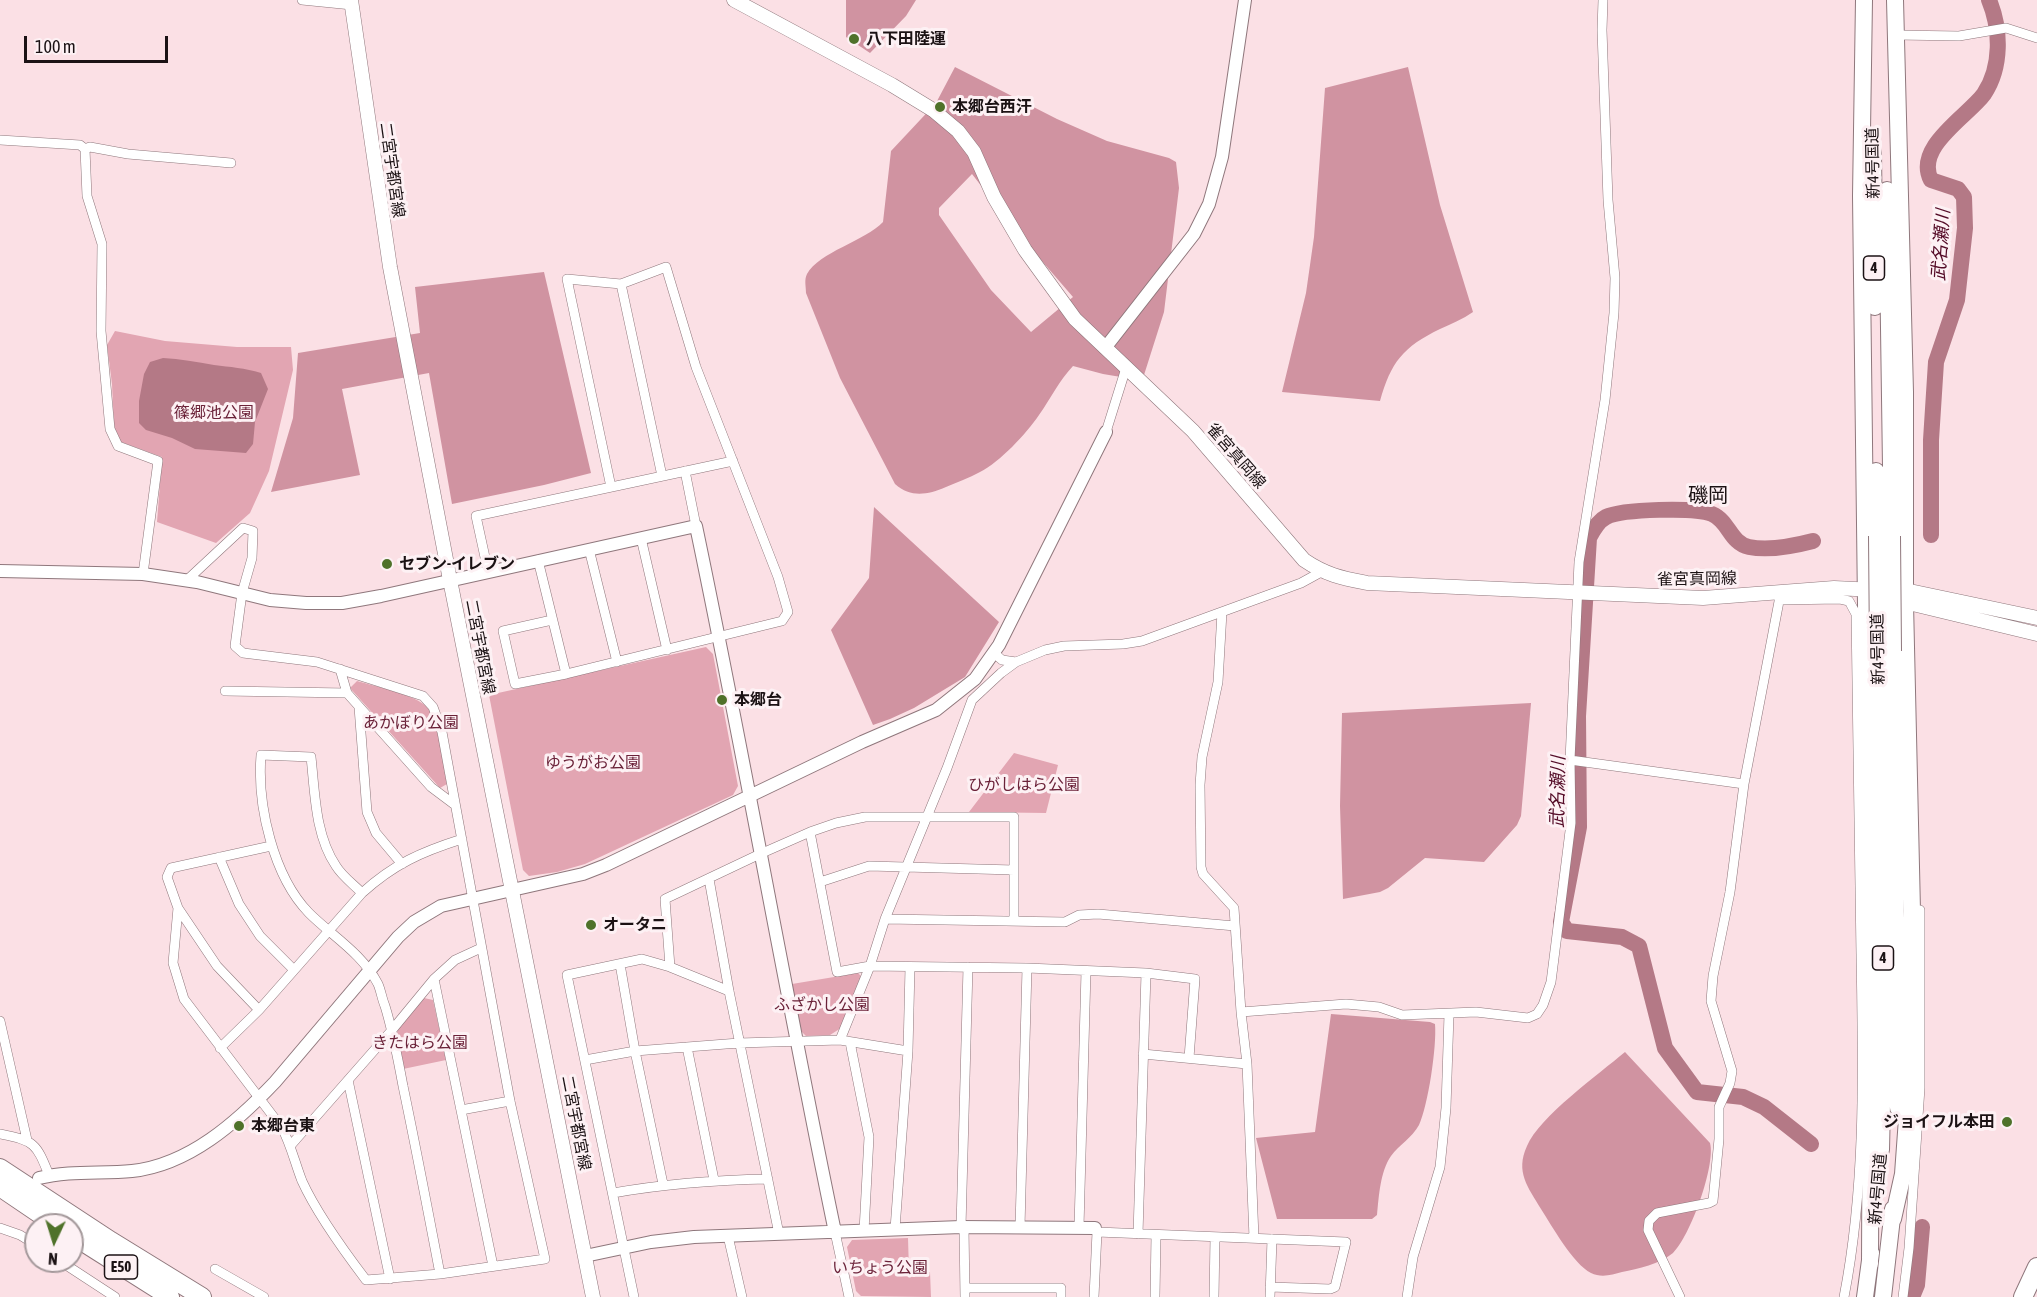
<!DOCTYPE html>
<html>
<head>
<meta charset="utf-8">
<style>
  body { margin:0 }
  #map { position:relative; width:2037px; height:1297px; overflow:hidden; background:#fbe0e5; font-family:"Asap Condensed",sans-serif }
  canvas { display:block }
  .north { position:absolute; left:24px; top:1213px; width:60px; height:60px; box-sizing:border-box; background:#fdf1f4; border:2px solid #a3989a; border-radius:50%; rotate:184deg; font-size:16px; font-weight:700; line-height:24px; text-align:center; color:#1b1214 }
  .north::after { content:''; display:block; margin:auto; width:21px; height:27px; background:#4f722a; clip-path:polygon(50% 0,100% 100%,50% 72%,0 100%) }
  .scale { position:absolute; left:24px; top:36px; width:144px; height:27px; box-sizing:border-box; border:3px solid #1b1214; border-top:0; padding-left:8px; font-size:18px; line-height:21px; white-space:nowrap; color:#1b1214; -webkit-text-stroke:4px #fdf1f4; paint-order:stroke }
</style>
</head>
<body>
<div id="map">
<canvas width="2037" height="1297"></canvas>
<div class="north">N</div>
<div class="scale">100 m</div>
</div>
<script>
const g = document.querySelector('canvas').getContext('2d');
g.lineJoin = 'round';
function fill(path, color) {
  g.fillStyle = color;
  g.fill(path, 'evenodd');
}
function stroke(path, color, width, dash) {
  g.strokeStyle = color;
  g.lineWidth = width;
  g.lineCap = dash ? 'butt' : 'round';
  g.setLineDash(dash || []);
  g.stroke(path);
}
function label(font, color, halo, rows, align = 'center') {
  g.font = font + ' "Asap Condensed","Noto Sans JP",sans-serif';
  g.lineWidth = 6;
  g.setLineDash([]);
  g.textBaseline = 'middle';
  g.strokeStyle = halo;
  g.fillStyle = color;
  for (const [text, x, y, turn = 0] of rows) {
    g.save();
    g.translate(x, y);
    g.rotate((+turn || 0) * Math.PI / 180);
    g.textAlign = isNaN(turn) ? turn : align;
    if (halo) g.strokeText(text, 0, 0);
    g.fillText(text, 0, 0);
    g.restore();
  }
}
fill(new Path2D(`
  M115,331L165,341L237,347H291L293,370L269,471L250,513L216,543L157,522L162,457L121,442L114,427L112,384L107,345Z
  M706,647L713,654L738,786L733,795L585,864L557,872L529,876L523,870L489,695Z
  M357,681C374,686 416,695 427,707C438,718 444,768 447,784L440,788L350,688Z
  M1014,753L1058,765L1046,813L969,812Z
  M858,973L861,976L841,1028L830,1035L806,1036L800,1030L792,984Z
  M424,998L433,1000L446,1060L403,1069L396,1037L398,1029Z
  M908,1238L909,1271L930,1272L931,1297L861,1296L856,1291L847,1247L852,1240Z`), '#e2a5b2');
fill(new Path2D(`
  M846,0H916L906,16L870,53L846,37Z
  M955,67L1057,119L1107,141L1169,158L1176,162L1179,188L1164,312L1144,375L1139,380L1103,374L1073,366C1059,381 1051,398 1039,415C1026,434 1000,462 980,472C969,478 957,482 946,487C927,495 911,498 895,484L840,378L806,293C806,286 804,280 807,274C819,252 865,241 883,222L891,151L936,103ZM972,174L1016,231L1073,297L1031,332L991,290L939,215V208Z
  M1408,67L1440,205L1473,312C1463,319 1451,324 1440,329C1403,347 1391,362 1380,401L1282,392L1306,293L1314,237L1325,88Z
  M544,272L591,473L544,485L452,504L429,373L342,389L360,475L271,492L293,418L298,353L420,333L415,287Z
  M874,507L999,622L965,677L914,708L890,719L873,725L831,630L869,578Z
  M1531,703L1521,816L1517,825L1484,862L1425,858L1388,888L1380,892L1343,899L1340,806L1342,713Z
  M1331,1014L1430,1022L1435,1024C1437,1046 1428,1106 1419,1125C1412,1138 1399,1145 1391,1156C1380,1172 1379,1196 1377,1215L1372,1219H1277L1256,1138L1315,1132Z
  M1625,1052L1710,1143C1716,1165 1690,1237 1673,1253C1660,1264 1638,1269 1622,1272C1612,1275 1601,1278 1591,1273C1573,1264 1552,1226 1541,1209C1528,1187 1515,1172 1527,1146C1539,1117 1599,1074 1625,1052Z`), '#d093a1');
fill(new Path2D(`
  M163,358C180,359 197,362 214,365C230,367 245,368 261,373L268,389L255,422L253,444L246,453L195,449L172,438L146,430L139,423V401L144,374L150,362Z`), '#b47986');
stroke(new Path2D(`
  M1931,535V440L1936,362L1957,300L1965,228L1964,197L1958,189L1931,180C1914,147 1968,116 1984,94C2002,67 2001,29 1989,0
  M1811,1144L1764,1107L1743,1097L1697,1092L1665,1048L1639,946L1622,937L1567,931L1561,922L1579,827L1578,716L1589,538C1593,530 1598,521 1606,517C1622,509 1696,507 1712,514C1729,521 1730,543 1749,547C1770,551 1794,546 1813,541
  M1912,1297L1917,1285L1922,1227`), '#b47986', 16);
const minor = new Path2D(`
  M302,0L352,5
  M1897,35L1959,36L2006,28L2037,38
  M0,140L80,145L85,149L90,147L128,154L231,163
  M85,149L87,196L102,244L101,331L110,429L118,446L158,461L143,574
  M621,284L662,476
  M1106,432L1126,368
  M685,471L696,526
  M641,538L667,650
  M589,549L617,662
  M538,560L566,674L782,621L788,612L778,577L696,367L666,267L621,284L567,279L611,487
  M488,571L476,516L733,461
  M1779,600L1840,599L1849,601L1856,614C1858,727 1859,840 1861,954C1863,1068 1866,1184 1844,1297
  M1222,612L1218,682L1202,757L1200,785L1201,867L1203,874L1234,908L1241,1012L1247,1064L1254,1238
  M552,620L503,631L515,684L566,674
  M994,653L1002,660L1016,662
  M340,669L347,693L431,787L455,805
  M225,691L347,693
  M359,707L367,812L376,833L402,864
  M1570,760L1744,784
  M810,832L837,972L870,966L1027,968L1146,973L1138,1234
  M219,857L239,904L260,936L294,970
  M709,879L729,991L779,1234
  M820,882L869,866L1014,870
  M362,893C353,884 342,876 336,866C315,835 315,793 311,757L261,755C257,805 273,876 309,913C332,936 362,953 378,984C381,991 382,999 385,1006C393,1032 398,1059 403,1086C416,1148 428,1211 440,1274
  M178,908L173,963L184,999L282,1128C291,1145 295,1163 302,1181C317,1214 344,1251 366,1280L440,1274L545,1259L510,1101L442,732L433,707L423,696L317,662L243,653L235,646L242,593L252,558L253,531L243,528L186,581
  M885,919L1065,922L1079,915L1098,914L1235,926
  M620,964L635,1051L663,1184
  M670,967L665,899L760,854L810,832L836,823L865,817H1014V920
  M1146,973L1195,979L1189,1058
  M434,979L493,1266
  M259,1010L217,966L178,908L167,877L171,868L271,846
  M1241,1012L1346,1004L1379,1007L1402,1015L1476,1012L1528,1018L1537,1014L1543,1005L1551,982L1571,823L1570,760L1579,562L1605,400L1614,313L1615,278L1608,200L1602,30L1603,0
  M0,1021L27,1140
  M840,1040L870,966L885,919L947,768L972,700L1001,673L1016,662L1045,650L1064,646L1123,644L1142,641L1301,583L1321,572
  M850,1042L869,1137L864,1231
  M687,1047L714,1180
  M220,1048L259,1010L362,893C394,864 421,852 462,839
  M1143,1054L1247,1064
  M585,1060L635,1051L739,1043L840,1040L908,1051
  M348,1080L390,1279
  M461,1110L510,1101
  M0,1134C35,1141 36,1143 49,1175
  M291,1145L392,1030L434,979L455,960L481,948
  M613,1193C664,1184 715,1180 768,1179
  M961,1227L968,967
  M964,1227L965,1297
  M1020,1227L1027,968
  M1079,1227L1086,971
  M0,1228L20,1235L36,1245
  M895,1229L908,1051L910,967
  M835,1232L849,1297
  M1097,1232L1346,1242L1335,1287L1330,1289L1270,1287
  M728,1236L742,1297
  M60,1261L115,1297
  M215,1269L264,1297
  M965,1288H1061V1297
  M634,1297L567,975L642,959L670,967L729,991
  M1094,1297L1097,1232L1096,1228
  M1155,1297L1156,1235
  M1214,1297L1215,1237
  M1270,1297L1272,1239
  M1407,1297L1413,1257L1440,1167L1446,1108L1449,1014
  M1680,1297L1648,1230L1649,1221L1657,1213L1709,1203L1713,1201L1719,1139V1107L1730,1083L1732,1071L1711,1001L1713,976L1730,892L1744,784L1781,591
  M1903,1297L1909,1248L1920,1088V910`);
const tertiary = new Path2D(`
  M1105,348L1194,234L1209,204L1222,157L1245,0
  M0,571L143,574L197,582L270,600L306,603H342L381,596L696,526C745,760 786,997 835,1232
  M39,1178C70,1170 101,1174 132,1171C189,1165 237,1122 275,1082L398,937L414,922L441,906L583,874L606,865L862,742L936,710L975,679L999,645L1106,432
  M585,1256L651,1242L694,1237L961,1227L1095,1228`);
const secondary = new Path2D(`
  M351,0L390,267L450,580L593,1297
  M734,0L892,85L933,110L958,131L974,152L994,197L1025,250L1075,319L1193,431L1304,560C1326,575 1342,578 1367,583L1703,598L1834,588L1876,590
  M1895,590H1905L2037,618
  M1896,600L2037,634`);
const trunk = new Path2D(`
  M1864,0L1861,196L1871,1015L1870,1264
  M1873,153L1875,307
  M1887,190L1892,536
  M1876,471L1877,536
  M1893,651L1898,1108
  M1878,652L1884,1014L1881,1150
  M1893,1219L1903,1174L1910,1077L1912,911L1905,603V392L1895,0
  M1865,1297L1871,1253
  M1883,1297L1893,1209`);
const motorway = new Path2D(`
  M0,1168L111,1241L202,1297
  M0,1187L56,1225
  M72,1235L170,1297
  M2023,1297L2037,1267`);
stroke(minor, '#8f777c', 10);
stroke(tertiary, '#8f777c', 14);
stroke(secondary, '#8f777c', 15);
stroke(trunk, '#8f777c', 18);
stroke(motorway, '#8f777c', 20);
stroke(minor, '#fff', 9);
stroke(tertiary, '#fff', 12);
stroke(secondary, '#fff', 14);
stroke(trunk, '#fff', 16);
stroke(motorway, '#fff', 18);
const trunkBridge = new Path2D(`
  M1877,536L1878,652
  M1892,536L1893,651`);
stroke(trunkBridge, '#8f777c', 18, []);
stroke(trunkBridge, '#fff', 16);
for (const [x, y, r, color] of [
  [854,39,6,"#4f722a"],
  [940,107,6,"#4f722a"],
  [387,564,6,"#4f722a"],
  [722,700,6,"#4f722a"],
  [591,925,6,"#4f722a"],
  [2007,1122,6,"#4f722a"],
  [239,1126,6,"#4f722a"]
]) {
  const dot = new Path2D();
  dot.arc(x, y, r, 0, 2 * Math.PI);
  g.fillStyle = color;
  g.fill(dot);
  stroke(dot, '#fdf1f4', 2);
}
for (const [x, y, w] of [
  [1874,268,21],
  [1883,958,21],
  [121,1267,33]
]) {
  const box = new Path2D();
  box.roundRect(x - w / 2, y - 12, w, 24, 4.5);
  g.fillStyle = '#fdf1f4';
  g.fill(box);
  stroke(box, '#1b1214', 1.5);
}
label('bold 15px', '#1b1214', null, [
  ["4",1874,268],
  ["4",1883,958],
  ["E50",121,1267]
]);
label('bold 16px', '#1b1214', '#fdf1f4', [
  ["八下田陸運",866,39],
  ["本郷台西汗",952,107],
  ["セブン-イレブン",399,564],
  ["本郷台",734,700],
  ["オータニ",603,925],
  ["ジョイフル本田",1995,1122,"right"],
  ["本郷台東",251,1126]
], 'left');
label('16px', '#1b1214', '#fdf1f4', [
  ["新4号国道",1873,163,-91],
  ["二宮宇都宮線",392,170,82],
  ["雀宮真岡線",1236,456,49],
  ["雀宮真岡線",1697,579,-1],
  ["二宮宇都宮線",480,647,79],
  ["新4号国道",1878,649,-91],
  ["二宮宇都宮線",576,1123,79],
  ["新4号国道",1878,1189,-85]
]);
label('16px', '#6b2239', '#fdf1f4', [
  ["篠郷池公園",214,413],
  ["あかぼり公園",411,723],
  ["ゆうがお公園",593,763],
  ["ひがしはら公園",1024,785],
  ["ふざかし公園",822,1005],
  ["きたはら公園",420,1043],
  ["いちょう公園",880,1268]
]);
label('italic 18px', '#540b27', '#fdf1f4', [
  ["武名瀬川",1941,245,-86],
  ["武名瀬川",1558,792,-89]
]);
label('20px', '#1b1214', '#fdf1f4', [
  ["磯岡",1708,496]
]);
</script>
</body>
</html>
